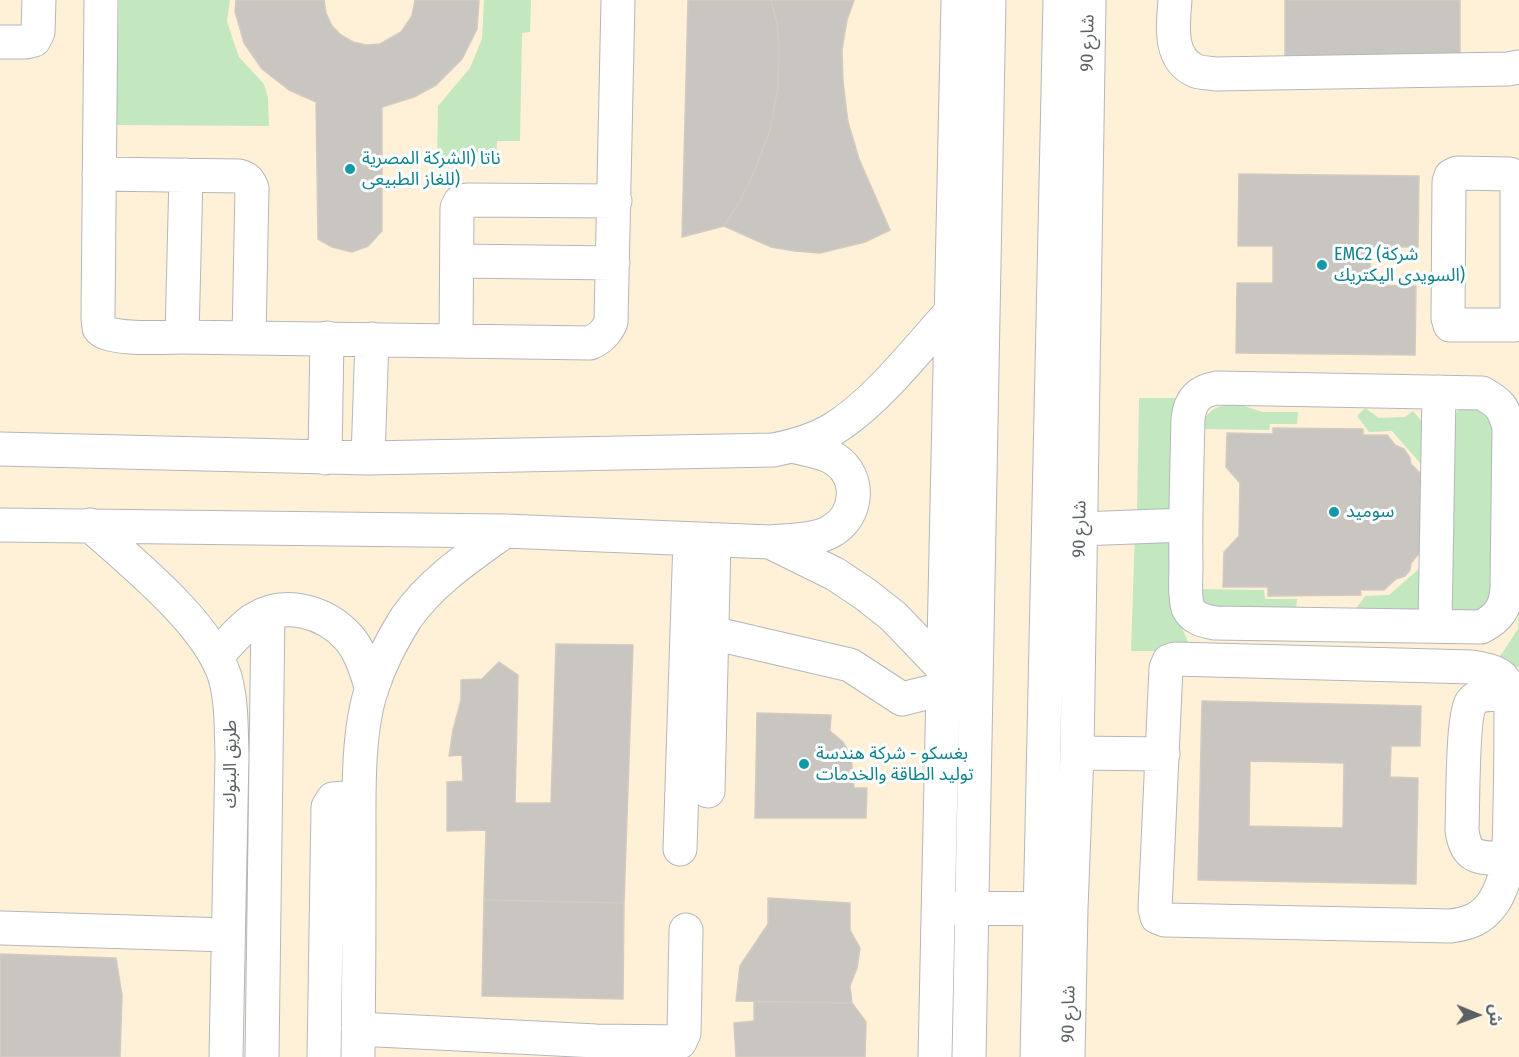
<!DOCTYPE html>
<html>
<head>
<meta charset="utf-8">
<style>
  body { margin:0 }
  #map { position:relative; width:1519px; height:1057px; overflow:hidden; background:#eeeae3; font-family:"Fira Sans Condensed","Noto Sans Arabic",sans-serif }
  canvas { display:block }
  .north { position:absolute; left:1447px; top:985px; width:60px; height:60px; -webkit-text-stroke:4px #fff; paint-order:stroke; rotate:91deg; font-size:16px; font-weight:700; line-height:24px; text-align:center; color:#5b6064 }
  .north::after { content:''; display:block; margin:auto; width:21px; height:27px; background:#5b6064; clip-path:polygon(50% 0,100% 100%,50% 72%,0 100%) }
</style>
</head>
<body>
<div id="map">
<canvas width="1519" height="1057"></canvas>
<div class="north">ش</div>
</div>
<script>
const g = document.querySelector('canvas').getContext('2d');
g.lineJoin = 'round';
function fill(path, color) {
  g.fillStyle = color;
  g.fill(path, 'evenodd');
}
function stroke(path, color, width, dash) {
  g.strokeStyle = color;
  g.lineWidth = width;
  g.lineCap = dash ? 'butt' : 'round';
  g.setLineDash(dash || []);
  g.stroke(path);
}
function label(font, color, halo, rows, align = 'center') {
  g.font = font + ' "Fira Sans Condensed","Noto Sans Arabic",sans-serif';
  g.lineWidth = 6;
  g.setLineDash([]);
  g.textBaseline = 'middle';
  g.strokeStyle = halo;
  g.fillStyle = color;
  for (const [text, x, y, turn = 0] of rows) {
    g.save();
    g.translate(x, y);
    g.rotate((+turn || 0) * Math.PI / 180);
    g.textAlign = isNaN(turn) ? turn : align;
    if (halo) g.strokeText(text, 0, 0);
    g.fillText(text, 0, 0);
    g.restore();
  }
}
fill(new Path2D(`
  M0,0H1519V1057H0Z`), '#fff1d7');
fill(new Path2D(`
  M119,0H230L227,21L232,37L239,57L264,84L268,98L269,126L116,125Z
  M484,0H531L530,32L522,33L520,141H497L496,161L437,162L438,106L470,68L482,39Z
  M1139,398H1185L1176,499L1164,514L1137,515Z
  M1237,404L1263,412H1298L1297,424H1270L1269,430L1199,429C1210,408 1214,406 1237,404Z
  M1474,407L1485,412L1494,423L1495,595L1482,614L1452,610L1451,600L1453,416L1461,408Z
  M1365,408L1379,418L1405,417L1413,411L1425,425V456L1420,463L1392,431L1369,432L1357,416Z
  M1135,532H1161L1174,546L1173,607L1192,651H1131Z
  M1421,567V610L1348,620L1365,596L1389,595Z
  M1194,589L1264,590L1265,599H1297L1296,612L1210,616Z
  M1519,603V667L1491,666L1503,652L1518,629Z`), '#c3e7be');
const building = new Path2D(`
  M236,0H324L326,13L332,26L341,35L353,42L366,45L380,44L401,32L412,16L415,0H479L477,29L462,59L436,85L414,97L382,107V231L368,246L352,252L332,247L318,239L316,102L289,90L262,69L244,43L235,11Z
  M688,0H771L777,23L779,47L778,87L770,130L755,170L740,201L724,226L682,237Z
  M771,0H854L847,20L842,50L843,82L848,122L859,159L890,230L865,242L820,253L795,251L771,247L724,226L740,201L755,170L770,130L778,87L779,47L777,23Z
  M1285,0H1460V57L1285,56Z
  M1239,174L1419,176L1418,247H1371L1370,285L1416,286L1415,355L1236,353L1237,283H1273V246H1238Z
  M1273,428L1363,429V435H1387L1395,445L1404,449L1410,458L1411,464L1421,474L1420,491H1430L1429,533L1420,534L1421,551L1411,563L1410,570L1405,576L1396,579L1384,590H1360L1361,595L1268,596V587H1223L1224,552L1239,536L1240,483L1226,467L1227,433L1273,434Z
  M556,644L633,645L624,903L484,900L486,830L447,831V782L463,781L462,755L449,756L453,730L461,700V680L482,679L499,662L518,675L515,803H551Z
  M1202,701L1421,706L1420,746H1391L1390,777L1418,778L1416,884L1198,880ZM1250,761L1344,763L1343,828L1249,826Z
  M757,713L831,715L830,731L843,742L851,756L854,788H867L866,818H755Z
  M768,898L850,903V930L860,948L857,968L850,986L852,1003L736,1001L740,966L768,924Z
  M484,900L624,903L623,999L482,996Z
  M0,954L116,958L122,995L120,1057H0Z
  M754,1002L852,1003L866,1022L865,1057H736L734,1023L754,1021Z`);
fill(building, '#c9c5c0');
stroke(building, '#d3cbc1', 1.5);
const minor = new Path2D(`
  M101,0L98,318C98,320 99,326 99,328C107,341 167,337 182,337L590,343C601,338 606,333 611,322L618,0
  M1175,0C1173,25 1168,59 1196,71C1202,73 1209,73 1215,74L1508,69L1519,67
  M0,42H26L34,40L38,32L39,0
  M1457,173L1510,174L1515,178L1517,186V320L1515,325H1450L1448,318L1449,182L1451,176Z
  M99,174L239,176C247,178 249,181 252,188L249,338
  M457,261L613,263
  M182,337L186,175
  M456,341L457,208L460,202L467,200L615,201
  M1217,388L1482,393C1500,403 1504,408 1509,428L1507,588C1506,607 1499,618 1481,627L1215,623C1205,621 1193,619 1188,608C1184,596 1186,579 1186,566C1185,517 1187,468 1188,419C1190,400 1198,391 1217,388Z
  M0,449L368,458L773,450C794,446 815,440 833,429C876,403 917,349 951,312
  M325,458L327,338
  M368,458L372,339
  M0,525L505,531L770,542L835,574L865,594L893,616L943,668
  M90,525C131,562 208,623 225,677C232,702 231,729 232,754L226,1057
  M1080,529L1185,525
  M770,542C789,540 817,541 833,530C858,515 861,477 836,460C824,451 806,450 792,446
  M1435,626L1439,392
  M712,633L850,665L902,699L942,689
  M217,656C228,644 239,630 253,620C284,600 325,611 349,638C361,652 366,671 372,689
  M1175,659L1472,667C1493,671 1506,672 1511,696C1511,732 1511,769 1510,806C1509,838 1512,875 1493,903C1482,919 1468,924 1450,926L1165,920L1157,917L1155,909L1166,668L1169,661Z
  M1077,753L1163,754
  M708,791L714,541
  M680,849L690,539
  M1508,859C1480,857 1466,861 1462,830C1463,808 1462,717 1471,703C1479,691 1499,695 1511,696
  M949,908L1063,909
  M2,928L228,935
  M358,1029L596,1041L680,1042L684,1033L686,930
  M262,1057L268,613
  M324,1057L328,807L333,799L359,797
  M358,1057C359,985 359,914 359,842C359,796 357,731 372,688C380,664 392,640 406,618C432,581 469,557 505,531
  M935,1057L958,0
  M969,1057L989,0
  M1037,1057L1060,0
  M1068,1057L1071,909L1077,753L1089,0`);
stroke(minor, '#b3b7bb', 35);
stroke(minor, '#fff', 33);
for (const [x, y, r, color] of [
  [350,169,6,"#0f9aa8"],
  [1322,265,6,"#0f9aa8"],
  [1334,512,6,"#0f9aa8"],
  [804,764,6,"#0f9aa8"]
]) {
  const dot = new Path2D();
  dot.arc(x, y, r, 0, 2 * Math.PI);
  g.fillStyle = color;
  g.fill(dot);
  stroke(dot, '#fff', 2);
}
label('18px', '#5b6064', '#fff', [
  ["شارع 90",1088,43,-89],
  ["شارع 90",1080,529,-89],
  ["طريق البنوك",231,764,-90],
  ["شارع 90",1069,1014,-89]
]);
label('18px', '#0d838f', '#fff', [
  ["ناتا (الشركة المصرية",362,159],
  ["للغاز الطبيعى)",362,180],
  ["EMC2 (شركة",1334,255],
  ["السويدى اليكتريك)",1334,276],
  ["سوميد",1346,512],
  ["بغسكو - شركة هندسة",816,754],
  ["توليد الطاقة والخدمات",816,775]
], 'left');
</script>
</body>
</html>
